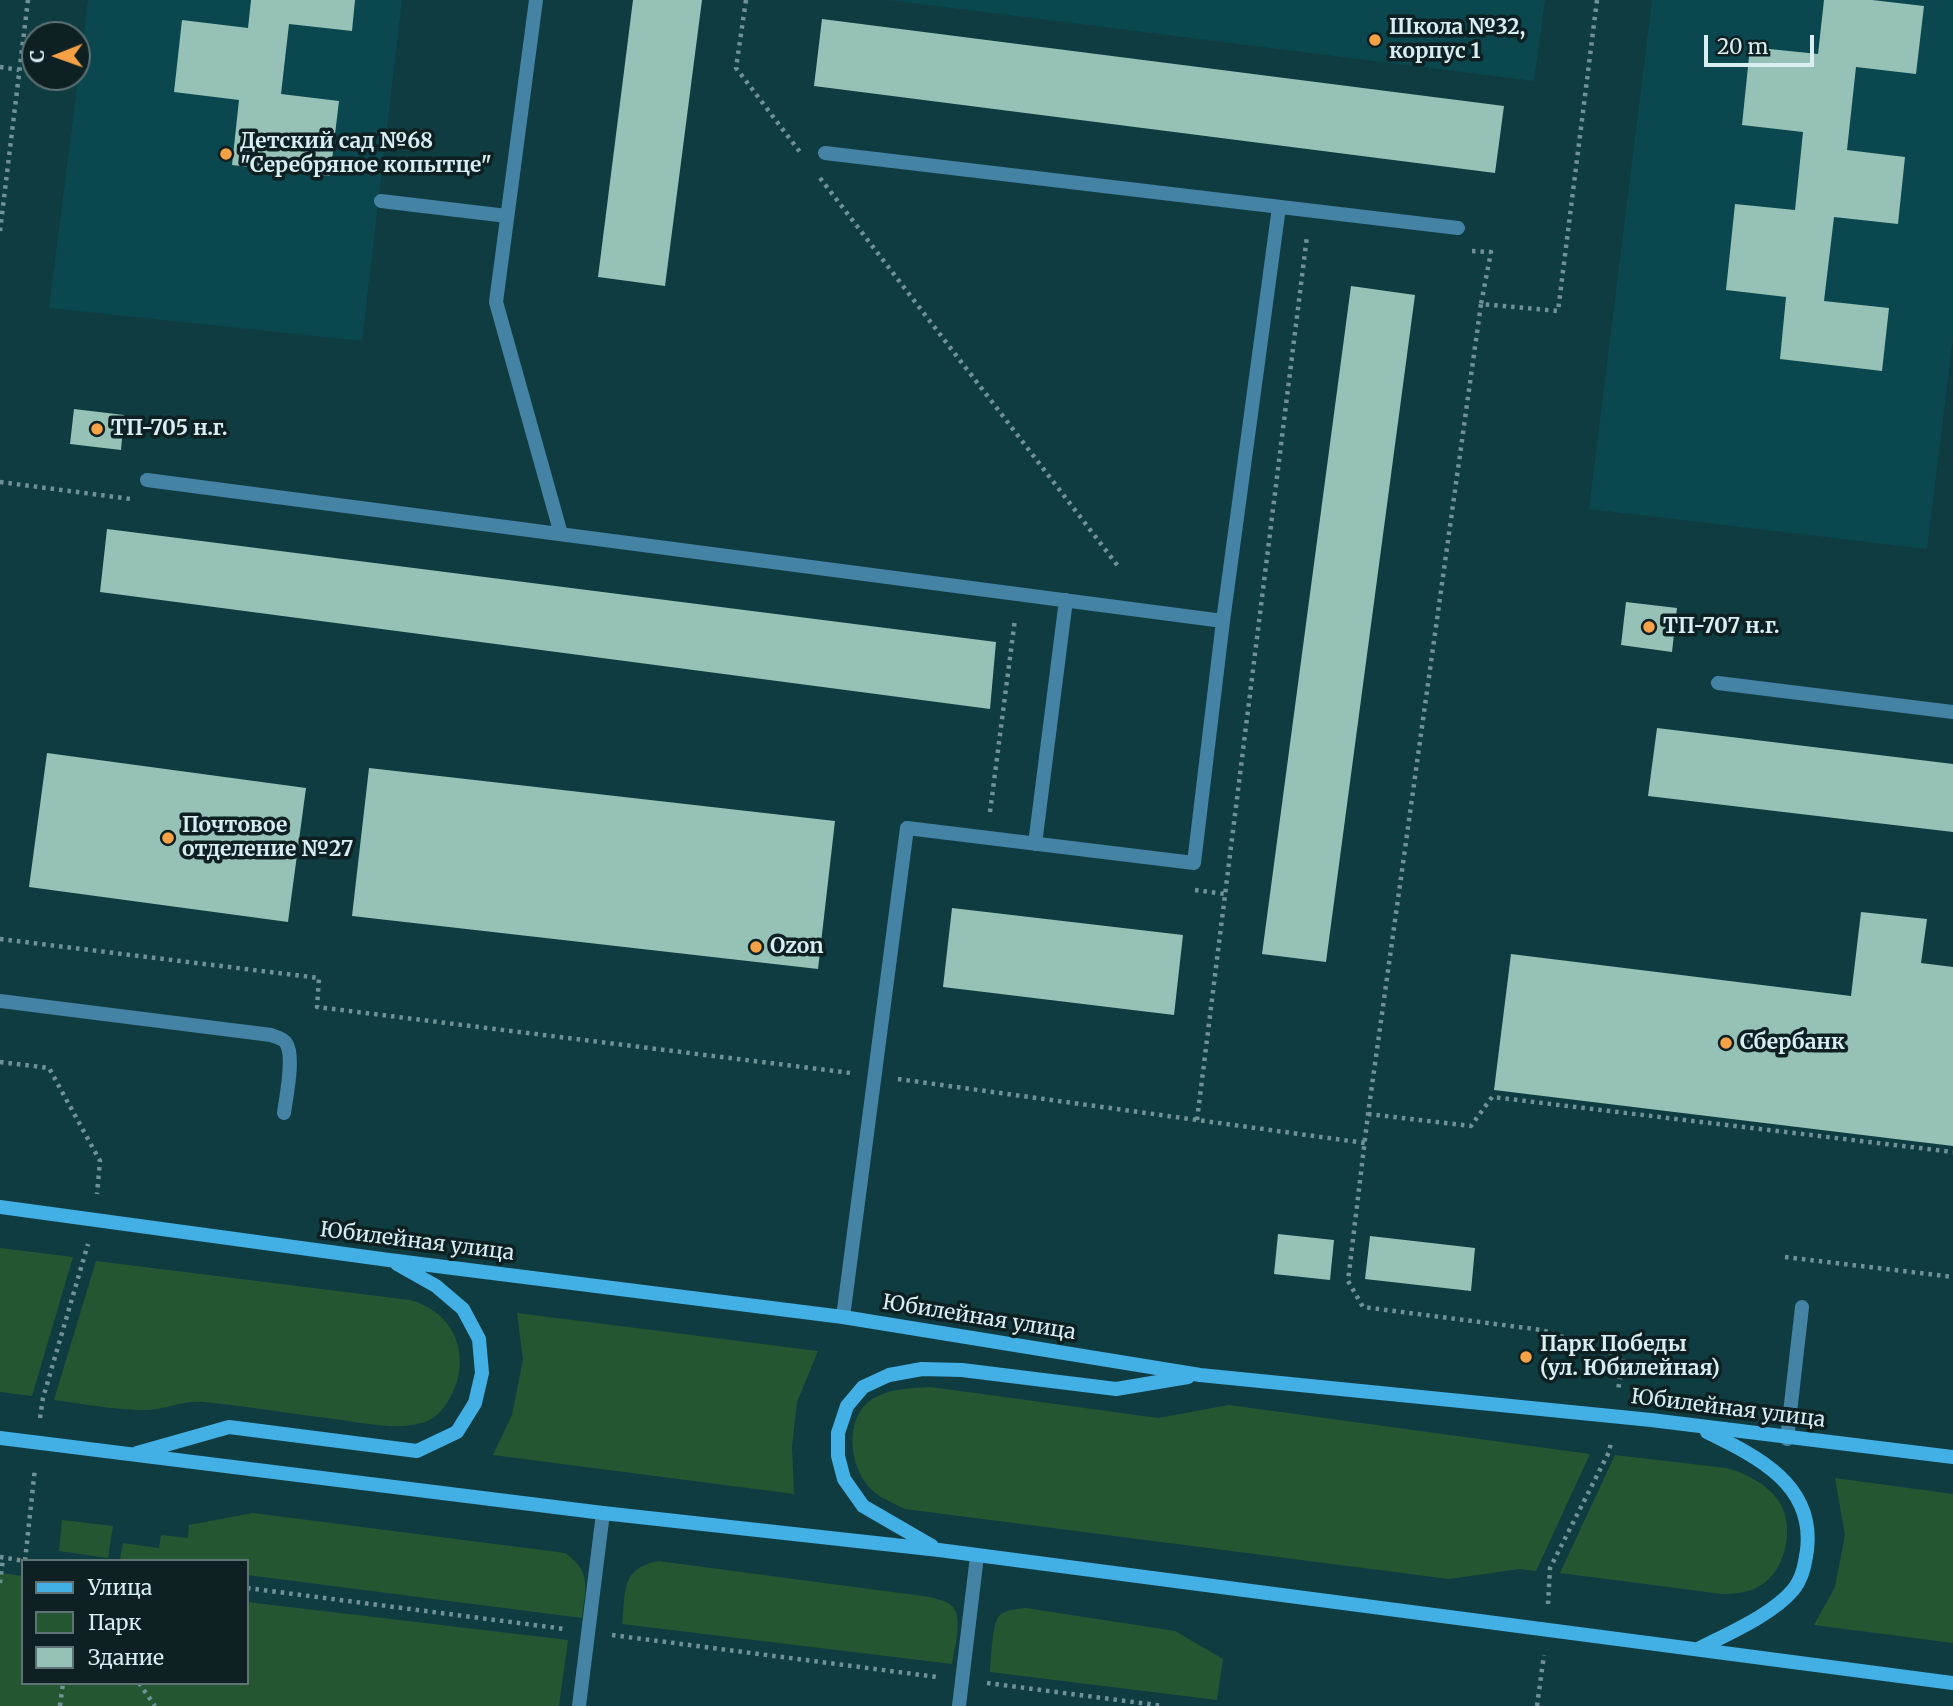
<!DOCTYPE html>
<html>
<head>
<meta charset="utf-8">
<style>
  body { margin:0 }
  #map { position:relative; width:1953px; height:1706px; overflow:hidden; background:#0f3c41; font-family:Merriweather,serif }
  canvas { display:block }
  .legend { position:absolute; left:21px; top:1559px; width:228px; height:126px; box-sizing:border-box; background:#0e2022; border:2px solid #5f7275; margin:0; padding:9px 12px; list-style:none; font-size:21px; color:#d8eef1 }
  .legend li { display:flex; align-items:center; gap:14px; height:35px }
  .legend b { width:35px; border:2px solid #5f7275 }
  .north { position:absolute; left:21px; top:21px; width:70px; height:70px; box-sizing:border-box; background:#0e2022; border:2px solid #5f7275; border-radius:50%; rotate:269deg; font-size:19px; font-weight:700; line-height:28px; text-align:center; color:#d8eef1 }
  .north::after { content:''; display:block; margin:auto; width:24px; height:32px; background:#f5a246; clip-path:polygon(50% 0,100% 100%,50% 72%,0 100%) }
  .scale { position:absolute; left:1704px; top:35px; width:110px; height:32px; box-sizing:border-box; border:4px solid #d8eef1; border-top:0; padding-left:9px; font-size:21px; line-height:24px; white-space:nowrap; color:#d8eef1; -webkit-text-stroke:5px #0e2022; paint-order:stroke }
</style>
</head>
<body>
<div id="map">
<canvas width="1953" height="1706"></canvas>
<ul class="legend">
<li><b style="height:9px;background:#42afe5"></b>Улица</li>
<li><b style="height:19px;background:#245731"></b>Парк</li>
<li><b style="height:19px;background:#96c1b6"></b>Здание</li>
</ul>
<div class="north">С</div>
<div class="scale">20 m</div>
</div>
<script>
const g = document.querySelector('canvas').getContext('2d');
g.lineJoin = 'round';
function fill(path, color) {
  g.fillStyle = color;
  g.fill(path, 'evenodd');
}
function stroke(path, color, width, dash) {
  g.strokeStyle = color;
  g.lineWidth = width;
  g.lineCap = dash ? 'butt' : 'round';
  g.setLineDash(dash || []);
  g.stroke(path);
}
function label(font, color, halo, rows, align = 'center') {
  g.font = font + ' Merriweather,serif';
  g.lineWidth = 7;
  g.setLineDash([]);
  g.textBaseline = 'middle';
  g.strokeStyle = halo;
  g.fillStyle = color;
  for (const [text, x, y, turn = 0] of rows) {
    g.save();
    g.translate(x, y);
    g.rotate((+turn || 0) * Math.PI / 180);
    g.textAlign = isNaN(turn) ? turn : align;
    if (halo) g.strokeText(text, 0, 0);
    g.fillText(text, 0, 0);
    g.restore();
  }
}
fill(new Path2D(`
  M88,0H402L362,341L49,308Z
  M888,0H1545L1534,81Z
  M1652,0H1953V338L1927,549L1589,509Z`), '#0b474e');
fill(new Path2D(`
  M0,1248L73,1257L32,1396L0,1392Z
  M96,1261L410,1300C455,1312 472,1356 451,1396C445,1407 437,1418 425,1422C396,1431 365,1423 335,1419C291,1414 247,1406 203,1402C183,1400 164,1410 145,1410C115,1410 84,1404 54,1400Z
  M517,1313L818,1351L797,1402L792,1446L794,1494L493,1455L512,1415L523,1360Z
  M931,1387L1158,1418L1229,1405L1590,1454L1536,1571L1519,1569L1449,1579L905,1509C891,1502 874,1496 865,1482C847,1457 846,1410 878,1396C895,1388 913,1388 931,1387Z
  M1615,1455L1726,1468C1746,1473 1769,1485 1780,1503C1796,1530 1784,1577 1754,1589C1744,1593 1733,1594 1722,1594L1560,1573Z
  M1835,1478L1953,1494V1643L1814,1625L1835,1587L1845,1535Z
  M253,1513L565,1553C593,1573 585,1588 582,1618L247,1575V1561H136L120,1559L123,1543L159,1548L161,1535L188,1538L189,1525Z
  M62,1520L113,1526L108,1558L59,1551Z
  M658,1561L930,1597C937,1599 947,1601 952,1606C964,1618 954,1649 952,1664L622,1624C626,1591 620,1569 658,1561Z
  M0,1573L23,1576V1683H247V1602L568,1640L559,1706H0Z
  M1026,1608L1175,1631L1223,1659L1217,1700L990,1672C991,1660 992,1624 999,1616C1006,1609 1018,1609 1026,1608Z`), '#245731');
fill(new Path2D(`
  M251,0H355L352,31L289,24L281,94L339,101L330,176L232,165L239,100L174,92L182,20L248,28Z
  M633,0H702L665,286L598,277Z
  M1824,0H1872L1924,6L1916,74L1856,67L1847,150L1905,157L1898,224L1834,217L1824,301L1889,308L1882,371L1780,359L1786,297L1726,290L1735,204L1795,210L1803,132L1742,125L1750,47L1818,54Z
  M822,19L1504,106L1495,173L814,86Z
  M1351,286L1415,295L1326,962L1262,954Z
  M74,409L124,415L121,450L70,444Z
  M107,529L996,642L990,709L100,592Z
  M1626,602L1677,608L1672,652L1621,645Z
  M1657,728L1953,764V832L1648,796Z
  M47,753L306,788L288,922L29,887Z
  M369,768L835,821L818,969L352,916Z
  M952,908L1183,935L1174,1015L943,987Z
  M1861,912L1927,919L1921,963L1953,967V1146L1494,1090L1511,954L1851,996Z
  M1278,1234L1334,1240L1330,1280L1274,1274Z
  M1370,1236L1475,1248L1471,1291L1365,1279Z`), '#96c1b6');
stroke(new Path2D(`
  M746,0L736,68L800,152
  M1597,0L1558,311L1481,304L1368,1114L1348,1281L1363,1307L1542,1330L1623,1357L1618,1391
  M0,67L19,70
  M820,178L1118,566
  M0,231L28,0
  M1472,251L1491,252L1481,304
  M0,482L131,499
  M990,812L1015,619
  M1195,890L1225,894
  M0,939L319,978L317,1007L851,1073
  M0,1062L49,1068L100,1161L97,1194
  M898,1079L1365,1143
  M1368,1114L1471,1126L1492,1097L1953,1152
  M1197,1120L1307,236
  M1785,1257L1953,1277
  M40,1418L43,1398L88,1244
  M0,1557L25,1561L35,1468
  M0,1583L3,1558
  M247,1588L565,1629
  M1548,1604L1550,1568L1609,1452L1611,1442
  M612,1635L937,1677
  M139,1683L155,1706
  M987,1683L1164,1706
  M60,1706L63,1683
  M1537,1706L1544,1655`), '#709296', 4.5, [3.5, 5]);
stroke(new Path2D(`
  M536,0L496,302L561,534
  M825,153L1458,228
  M381,201L507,216
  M147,480L1223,621
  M1718,683L1953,712
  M1035,844L1066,600
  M0,1001L271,1035C276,1037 283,1038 286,1043C295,1056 286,1097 284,1113
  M843,1317L907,828L1194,863L1223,621L1279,207
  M1787,1439L1802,1307
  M579,1706L603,1513
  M959,1706L977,1556`), '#4583a5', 14);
stroke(new Path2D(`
  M0,1207L389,1260L843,1317L1200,1375L1651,1420L1953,1457
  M0,1438L603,1513L939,1550L1953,1683
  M137,1453L229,1427L417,1451L457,1432L475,1403L482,1373L479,1339L463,1309L436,1286L397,1264
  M932,1546L863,1506L844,1479L838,1456V1433L847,1406L863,1387L889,1375L922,1369L962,1370L1116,1389L1188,1377
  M1698,1649C1727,1634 1772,1615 1793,1590C1803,1578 1805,1563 1807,1550C1815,1484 1756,1456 1707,1432`), '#42afe5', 14);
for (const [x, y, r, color] of [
  [1375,40,7,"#f5a246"],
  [226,154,7,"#f5a246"],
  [97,429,7,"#f5a246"],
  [1649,627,7,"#f5a246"],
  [168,838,7,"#f5a246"],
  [756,947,7,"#f5a246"],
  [1726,1043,7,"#f5a246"],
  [1526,1357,7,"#f5a246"]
]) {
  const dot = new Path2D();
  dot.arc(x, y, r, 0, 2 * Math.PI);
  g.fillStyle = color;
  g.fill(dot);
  stroke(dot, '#0e2022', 2.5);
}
label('bold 21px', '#d8eef1', '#0e2022', [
  ["Школа №32,",1389,28],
  ["корпус 1",1389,52],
  ["Детский сад №68",240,142],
  ["\"Серебряное копытце\"",240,166],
  ["ТП-705 н.г.",111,429],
  ["ТП-707 н.г.",1663,627],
  ["Почтовое",182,826],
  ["отделение №27",182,850],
  ["Ozon",770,947],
  ["Сбербанк",1740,1043],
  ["Парк Победы",1540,1345],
  ["(ул. Юбилейная)",1540,1369]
], 'left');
label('21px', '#d8eef1', '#0e2022', [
  ["Юбилейная улица",417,1242,7],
  ["Юбилейная улица",979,1318,9],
  ["Юбилейная улица",1728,1409,7]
]);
</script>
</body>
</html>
